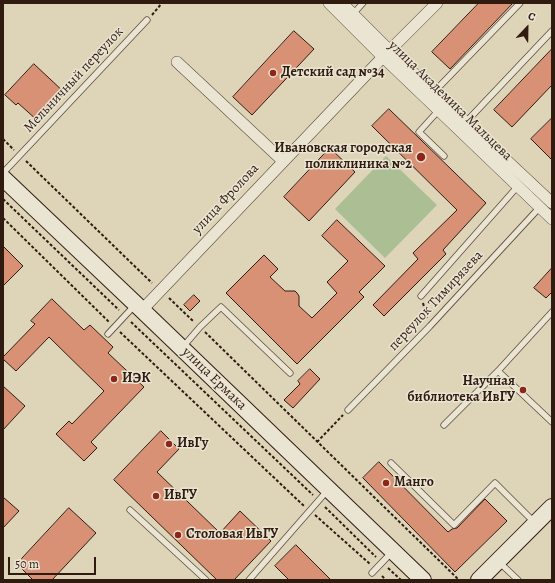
<!DOCTYPE html>
<html>
<head>
<meta charset="utf-8">
<style>
  body { margin:0 }
  #map { position:relative; width:555px; height:583px; overflow:hidden; background:#ded5b9; font-family:Alegreya,serif }
  canvas { display:block }
  .frame { position:absolute; inset:0; border:4px solid #301b11; pointer-events:none }
  .north { position:absolute; left:507px; top:8px; width:40px; height:40px; -webkit-text-stroke:3px #eae4d2; paint-order:stroke; rotate:22deg; font-size:11px; font-weight:700; line-height:16px; text-align:center; color:#301b11 }
  .north::after { content:''; display:block; margin:auto; width:14px; height:18px; background:#301b11; clip-path:polygon(50% 0,100% 100%,50% 72%,0 100%) }
  .scale { position:absolute; left:8px; top:557px; width:88px; height:18px; box-sizing:border-box; border:2px solid #301b11; border-top:0; padding-left:5px; font-size:12px; line-height:14px; white-space:nowrap; color:#301b11; -webkit-text-stroke:3px #eae4d2; paint-order:stroke }
</style>
</head>
<body>
<div id="map">
<canvas width="555" height="583"></canvas>
<div class="frame"></div>
<div class="north">С</div>
<div class="scale">50 m</div>
</div>
<script>
const g = document.querySelector('canvas').getContext('2d');
g.lineJoin = 'round';
function fill(path, color) {
  g.fillStyle = color;
  g.fill(path, 'evenodd');
}
function stroke(path, color, width, dash) {
  g.strokeStyle = color;
  g.lineWidth = width;
  g.lineCap = dash ? 'butt' : 'round';
  g.setLineDash(dash || []);
  g.stroke(path);
}
function label(font, color, halo, rows, align = 'center') {
  g.font = font + ' Alegreya,serif';
  g.lineWidth = 3;
  g.setLineDash([]);
  g.textBaseline = 'middle';
  g.strokeStyle = halo;
  g.fillStyle = color;
  for (const [text, x, y, turn = 0] of rows) {
    g.save();
    g.translate(x, y);
    g.rotate((+turn || 0) * Math.PI / 180);
    g.textAlign = isNaN(turn) ? turn : align;
    if (halo) g.strokeText(text, 0, 0);
    g.fillText(text, 0, 0);
    g.restore();
  }
}
fill(new Path2D(`
  M386,156L437,205L385,258L335,209Z`), '#abbe94');
const building = new Path2D(`
  M479,3H513L450,69L432,52Z
  M294,31L314,49L252,115L233,97Z
  M552,49V85L512,127L494,110Z
  M34,64L65,93L38,121L18,103L16,105L5,95Z
  M389,109L486,203L443,250L446,254L384,316L373,305L418,259L413,253L457,210L372,126Z
  M552,118V160L531,139Z
  M330,148L355,172L309,221L284,197Z
  M337,220L385,266L359,292L364,297L297,364L226,293L264,255L278,269L270,277L285,291H295L297,293L299,296V306L312,318L337,293L327,282L348,261L322,236Z
  M3,246L23,266L3,286Z
  M552,268V292L546,298L534,288Z
  M194,295L200,301L190,311L184,305Z
  M52,299L84,330L90,325L113,347L108,353L144,387L91,442L97,448L84,461L56,434L69,421L72,424L104,391L49,337L16,371L3,359V357L35,324L31,321Z
  M310,369L320,379L293,408L284,400L300,384L298,381Z
  M3,386L25,406L3,430Z
  M161,431L179,449L157,472L220,533L240,511L271,541L234,580H217L114,480Z
  M379,462L448,532L452,529L457,528L485,499L507,521L455,572L363,478Z
  M3,497L19,511L3,528Z
  M69,508L96,533L52,580H33L17,564Z
  M296,545L331,580H289L275,566Z`);
fill(building, '#d89175');
stroke(building, '#301b11', 1);
const lane = new Path2D(`
  M353,14L363,3
  M434,92L520,3
  M439,110L419,132L444,156
  M466,122L552,31
  M3,173L147,20
  M421,296L518,186
  M108,334L135,305
  M182,348L200,327L221,307L290,373
  M498,371L552,422
  M348,410L430,326L540,207
  M444,425L498,371L552,312
  M391,463L454,525L495,483L535,523
  M130,510L206,580
  M499,562L518,580
  M372,573L391,553
  M249,580L327,491`);
const street = new Path2D(`
  M329,3L383,57L552,219
  M342,3L389,50L552,203
  M177,62L283,161
  M142,310L383,57L437,3`);
const secondary = new Path2D(`
  M3,178L142,310L423,580
  M479,580L552,507`);
stroke(lane, '#5c4a3b', 7);
stroke(street, '#5c4a3b', 12);
stroke(secondary, '#301b11', 18);
stroke(new Path2D(`
  M152,15L162,3
  M3,139L14,150
  M26,161L152,283
  M3,199L119,310
  M3,218L109,322
  M169,298L193,321
  M423,303L427,318
  M131,322L313,495
  M120,332L304,506
  M205,332L459,580
  M317,442L343,415
  M325,507L376,557
  M315,515L370,564
  M388,568L401,580
  M382,576L386,580`), '#301b11', 2, [3, 2]);
stroke(lane, '#eae4d2', 5.5);
stroke(street, '#eae4d2', 11);
stroke(secondary, '#eae4d2', 16);
for (const [x, y, r, color] of [
  [273,73,4,"#8f2418"],
  [421,157,5,"#8f2418"],
  [114,379,4,"#8f2418"],
  [523,390,4,"#8f2418"],
  [169,444,4,"#8f2418"],
  [386,483,4,"#8f2418"],
  [156,496,4,"#8f2418"],
  [178,535,4,"#8f2418"]
]) {
  const dot = new Path2D();
  dot.arc(x, y, r, 0, 2 * Math.PI);
  g.fillStyle = color;
  g.fill(dot);
  stroke(dot, '#eae4d2', 1.5);
}
label('bold 14px', '#301b11', '#eae4d2', [
  ["Детский сад №34",281,73],
  ["Ивановская городская",412,149,"right"],
  ["поликлиника №2",412,165,"right"],
  ["ИЭК",122,379],
  ["Научная",515,382,"right"],
  ["библиотека ИвГУ",515,398,"right"],
  ["ИвГу",177,444],
  ["Манго",394,483],
  ["ИвГУ",164,496],
  ["Столовая ИвГУ",186,535]
], 'left');
label('14px', '#301b11', '#eae4d2', [
  ["Мельничный переулок",74,80,-47],
  ["улица Академика Мальцева",450,101,44],
  ["улица Фролова",226,199,-47],
  ["переулок Тимирязева",436,301,-47],
  ["улица Ермака",214,379,44]
]);
</script>
</body>
</html>
